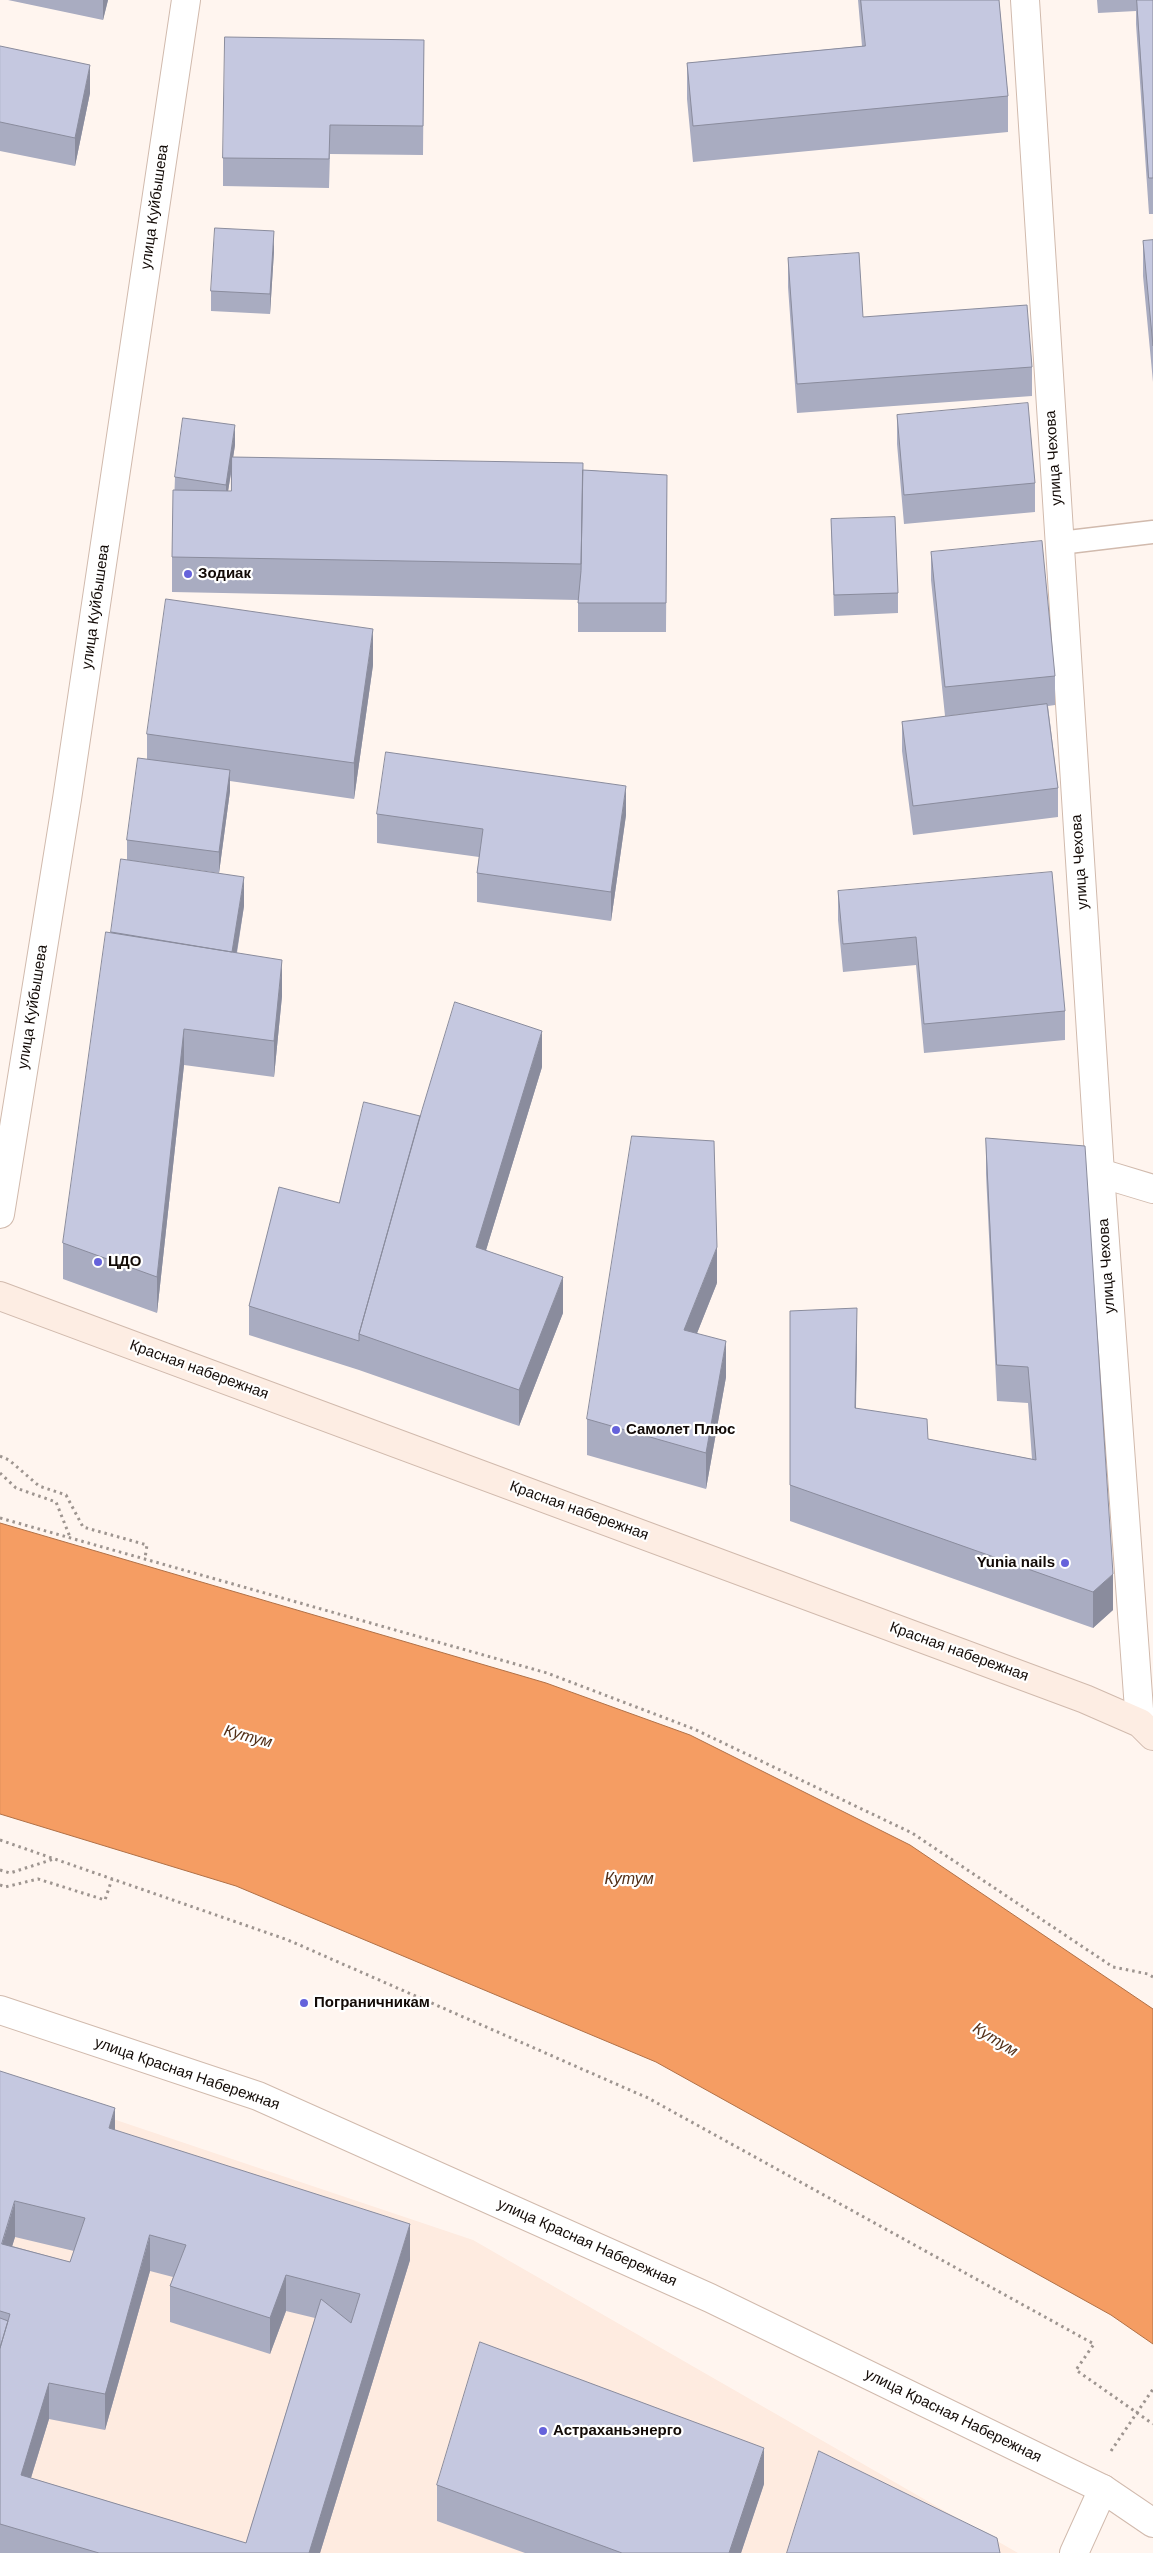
<!DOCTYPE html>
<html>
<head>
<meta charset="utf-8">
<style>
  body { margin:0 }
  canvas { display:block; background:#fff5ef }
</style>
</head>
<body>
<canvas width="1153" height="2553"></canvas>
<script>
const g = document.querySelector('canvas').getContext('2d');
g.lineJoin = 'round';
function fill(path, color) {
  g.fillStyle = color;
  g.fill(path, 'evenodd');
}
function stroke(path, color, width, dash) {
  g.strokeStyle = color;
  g.lineWidth = width;
  g.lineCap = dash ? 'butt' : 'round';
  g.setLineDash(dash || []);
  g.stroke(path);
}
function label(font, color, halo, rows, align = 'center') {
  g.font = font + ' Helvetica,sans-serif';
  g.lineWidth = 4.5;
  g.setLineDash([]);
  g.textBaseline = 'middle';
  g.strokeStyle = halo;
  g.fillStyle = color;
  for (const [text, x, y, turn = 0] of rows) {
    g.save();
    g.translate(x, y);
    g.rotate((+turn || 0) * Math.PI / 180);
    g.textAlign = isNaN(turn) ? turn : align;
    if (halo) g.strokeText(text, 0, 0);
    g.fillText(text, 0, 0);
    g.restore();
  }
}
fill(new Path2D(`
  M0,2081L473,2240L1018,2553H0Z`), '#feebe0');
const water = new Path2D(`
  M0,1523L546,1683L690,1735L910,1845L1153,2009V2344L1111,2315L656,2062L236,1886L0,1814Z`);
fill(water, '#f59d63');
stroke(water, '#b17147', 1);
const service = new Path2D(`
  M1060,543L1153,532`);
const minor = new Path2D(`
  M1100,1173L1153,1189
  M0,1214L67,799L186,0
  M1074,2553L1103,2489`);
const tertiary = new Path2D(`
  M1025,0L1100,1173L1140,1723
  M0,2010L258,2096L710,2298L1103,2489L1153,2523`);
const secondary = new Path2D(`
  M0,1296L1085,1699L1140,1723L1153,1736`);
stroke(service, '#d1baad', 25);
stroke(minor, '#d1baad', 30);
stroke(tertiary, '#d1baad', 30);
stroke(secondary, '#d1baad', 30);
stroke(new Path2D(`
  M0,1456L9,1460L39,1486L66,1495L83,1527L147,1545L145,1558
  M0,1473L16,1488L56,1502L70,1537
  M0,1518L547,1673L694,1729L912,1833L1113,1967L1148,1974L1153,1977
  M0,1840L288,1940L648,2098L1094,2344L1076,2370L1153,2424
  M0,1870L10,1873L54,1859
  M0,1885L5,1887L38,1879L105,1900L112,1879
  M1111,2451L1153,2389`), '#9e9590', 3, [2.5, 4]);
stroke(service, '#fff', 22);
stroke(minor, '#fff', 28);
stroke(tertiary, '#fff', 28);
stroke(secondary, '#fdede3', 28);
fill(new Path2D(`
  M8,0H108L103,20Z
  M858,0H999L1008,96V132L693,162L687,99V63L862,46Z
  M1097,0H1153V214H1149L1136,24V11L1098,13Z
  M424,40L423,155L330,154L329,188L223,186V158Z
  M0,46L90,93L75,166L0,151Z
  M1153,240V382L1143,276V241Z
  M274,251L270,314L211,311V291Z
  M788,258L863,317L1032,367V396L797,413L788,287Z
  M897,415L1035,483V512L904,524L897,444Z
  M235,445L233,457L583,470L667,475L666,632H578V600L172,592V557L175,477ZM232,469L231,491H228Z
  M831,519L898,593V613L834,616Z
  M931,552L1055,676V705L1048,706L1058,788V817L913,835L902,751V722L981,712L945,716L931,580Z
  M373,665L354,799L230,781V791L219,873L127,860V840L147,759V734Z
  M377,814L626,815L611,921L477,902V873L479,857L377,843Z
  M838,891L1065,1011V1040L924,1053L916,965L843,972L838,920Z
  M244,906L237,953L282,996L274,1077L184,1065L157,1313L63,1279V1243L111,932Z
  M542,1067L486,1250L563,1313L519,1426L359,1370L249,1335V1306L339,1203L420,1116Z
  M986,1138L1113,1610L1093,1628L790,1521V1311L857,1344L856,1408L928,1439L1032,1459L1028,1403L997,1401L986,1174Z
  M717,1283L697,1333L726,1377L706,1489L587,1455V1419Z
  M0,2071L115,2130L410,2260L320,2553H0ZM15,2237L74,2251L70,2262L12,2246ZM150,2271L173,2277L170,2286V2322L270,2354L286,2311L315,2318L246,2543L31,2478L49,2419L105,2430Z
  M764,2484L741,2553H525L437,2521V2485Z`), '#a9acc1');
fill(new Path2D(`
  M103,0H108L103,20Z
  M90,65V93L75,166V138Z
  M274,231V251L270,314V294Z
  M235,425V445L226,505V485Z
  M373,629V665L354,799V763Z
  M230,770V791L219,873V852Z
  M626,786V815L611,921V892Z
  M244,877V906L232,981V952Z
  M282,960V996L274,1077V1041Z
  M184,1029V1065L157,1313V1277Z
  M542,1031V1067L476,1283V1247Z
  M717,1247V1283L684,1366V1330Z
  M563,1277V1313L519,1426V1390Z
  M857,1308V1344L855,1444V1408Z
  M726,1341V1377L706,1489V1453Z
  M1113,1574V1610L1093,1628V1592Z
  M115,2108V2144L109,2128Z
  M15,2201V2237L2,2280V2244Z
  M410,2224V2260L320,2553H309Z
  M150,2235V2271L105,2430V2394Z
  M286,2275V2311L270,2354V2318Z
  M49,2383V2419L21,2510V2475Z
  M764,2448V2484L741,2553H729Z`), '#8a8c9d');
const building = new Path2D(`
  M861,0H999L1008,96L693,126L687,63L865,46Z
  M1137,0H1153V178H1149Z
  M225,37L424,40L423,126L330,125L329,159L223,158Z
  M0,46L90,65L75,138L0,122Z
  M215,228L274,231L270,294L211,291Z
  M1153,240V346L1143,241Z
  M859,253L863,317L1027,305L1032,367L797,384L788,258Z
  M1028,403L1035,483L904,495L897,415Z
  M183,418L235,425L226,485L175,477Z
  M232,457L583,463L581,564L172,557L173,490L231,491Z
  M583,470L667,475L666,603H578L581,571Z
  M895,517L898,593L834,595L831,519Z
  M1042,541L1055,676L945,687L931,552Z
  M166,599L373,629L354,763L147,734Z
  M1047,704L1058,788L913,806L902,722Z
  M386,752L626,786L611,892L477,873L483,829L377,814Z
  M138,758L230,770L219,852L127,840Z
  M121,859L244,877L232,952L111,932Z
  M1052,872L1065,1011L924,1024L916,937L843,944L838,891Z
  M106,932L282,960L274,1041L184,1029L157,1277L63,1243Z
  M455,1002L542,1031L476,1247L563,1277L519,1390L359,1334L422,1110Z
  M364,1102L420,1116L359,1334V1341L249,1306L279,1187L339,1203Z
  M632,1136L714,1141L717,1247L684,1330L726,1341L706,1453L587,1419Z
  M986,1138L1085,1146L1113,1574L1093,1592L790,1485V1311L857,1308L855,1408L927,1419L928,1439L1036,1460L1028,1367L997,1365Z
  M0,2071L115,2108L109,2128L410,2224L309,2553H99L0,2524V2348L10,2314L0,2311ZM15,2201L85,2218L70,2262L2,2244ZM150,2235L186,2245L170,2286L270,2318L286,2275L360,2294L351,2323L321,2299L246,2543L21,2475L49,2383L105,2394Z
  M0,2318L8,2321L0,2348Z
  M480,2342L764,2448L729,2553H622L437,2485Z
  M819,2451L997,2538L1000,2553H787Z`);
fill(building, '#c5c8e0');
stroke(building, '#8a8c9d', 1);
for (const [x, y, r, color] of [
  [188,574,5,"#6562db"],
  [98,1262,5,"#6562db"],
  [616,1430,5,"#6562db"],
  [1065,1563,5,"#6562db"],
  [304,2003,5,"#6562db"],
  [543,2431,5,"#6562db"]
]) {
  const dot = new Path2D();
  dot.arc(x, y, r, 0, 2 * Math.PI);
  g.fillStyle = color;
  g.fill(dot);
  stroke(dot, '#fff', 2);
}
label('15px', '#120a06', '#fff', [
  ["улица Куйбышева",155,207,-82],
  ["улица Чехова",1054,458,-94],
  ["улица Куйбышева",96,607,-82],
  ["улица Чехова",1080,862,-94],
  ["улица Куйбышева",33,1007,-81],
  ["улица Чехова",1107,1266,-94],
  ["Красная набережная",199,1370,20],
  ["Красная набережная",579,1511,20],
  ["Красная набережная",959,1652,20],
  ["улица Красная Набережная",187,2074,19],
  ["улица Красная Набережная",587,2243,24],
  ["улица Красная Набережная",953,2416,26]
]);
label('bold 15px', '#120a06', '#fff', [
  ["Зодиак",198,574],
  ["ЦДО",108,1262],
  ["Самолет Плюс",626,1430],
  ["Yunia nails",1055,1563,"right"],
  ["Пограничникам",314,2003],
  ["Астраханьэнерго",553,2431]
], 'left');
label('italic 16px', '#543018', '#fff', [
  ["Кутум",248,1737,15],
  ["Кутум",629,1880],
  ["Кутум",995,2040,32]
]);
</script>
</body>
</html>
